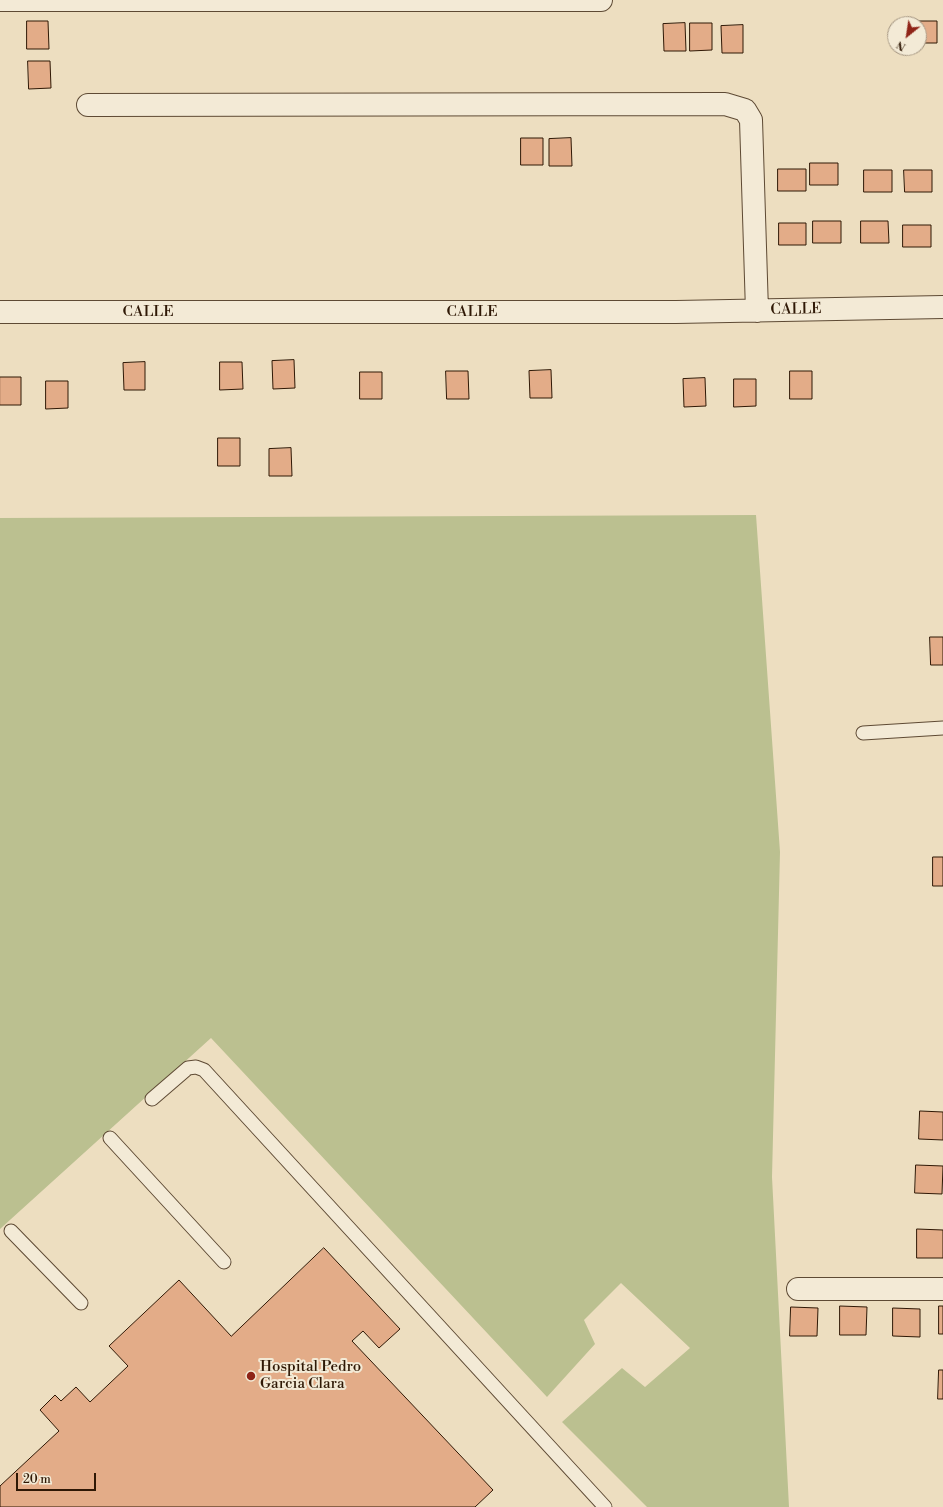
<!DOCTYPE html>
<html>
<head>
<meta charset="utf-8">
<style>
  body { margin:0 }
  #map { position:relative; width:943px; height:1507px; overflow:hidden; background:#eddec0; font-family:"Libre Bodoni",serif }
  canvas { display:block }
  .north { position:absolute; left:887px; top:16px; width:40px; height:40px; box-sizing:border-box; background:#f3ead6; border:1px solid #a59682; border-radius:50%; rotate:210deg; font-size:11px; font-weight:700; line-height:16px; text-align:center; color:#2f1805 }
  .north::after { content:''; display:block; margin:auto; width:14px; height:18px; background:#8f2418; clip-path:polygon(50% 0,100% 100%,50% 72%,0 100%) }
  .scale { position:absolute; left:16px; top:1473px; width:80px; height:18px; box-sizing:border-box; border:2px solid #2f1805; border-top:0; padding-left:5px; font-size:12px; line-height:14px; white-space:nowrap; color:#2f1805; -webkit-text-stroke:3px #f3ead6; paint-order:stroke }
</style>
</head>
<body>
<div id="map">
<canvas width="943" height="1507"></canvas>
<div class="north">N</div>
<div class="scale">20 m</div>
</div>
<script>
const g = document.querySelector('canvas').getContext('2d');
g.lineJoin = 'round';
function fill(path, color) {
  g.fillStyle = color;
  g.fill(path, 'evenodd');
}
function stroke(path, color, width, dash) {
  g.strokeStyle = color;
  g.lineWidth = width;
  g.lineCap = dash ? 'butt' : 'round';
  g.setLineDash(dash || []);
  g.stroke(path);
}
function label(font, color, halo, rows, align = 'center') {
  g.font = font + ' "Libre Bodoni",serif';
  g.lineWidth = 4;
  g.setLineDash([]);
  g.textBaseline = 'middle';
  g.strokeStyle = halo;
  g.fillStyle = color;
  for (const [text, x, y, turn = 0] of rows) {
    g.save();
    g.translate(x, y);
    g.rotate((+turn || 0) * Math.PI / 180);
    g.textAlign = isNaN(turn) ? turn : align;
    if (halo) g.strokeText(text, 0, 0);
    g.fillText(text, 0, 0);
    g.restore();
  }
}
fill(new Path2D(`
  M756,515L780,852L772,1177L789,1507H647L562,1422L622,1368L645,1387L690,1348L621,1283L584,1320L595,1344L547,1397L211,1038L0,1229V518Z`), '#bbc090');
const building = new Path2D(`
  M27,21H48L49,49H27Z
  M909,21H937V43H919V24H909Z
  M685,23L686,51H664L663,24Z
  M690,23H712V50L690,51Z
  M743,25V53H722L721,26Z
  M28,61H50L51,88L29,89Z
  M521,138H543V165H521Z
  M571,138L572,166H549V139Z
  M810,163H838V185H810Z
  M778,169H806V191H778Z
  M864,170H892V192H864Z
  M904,170H932V192H905Z
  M813,221H841V243H813Z
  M861,221H888L889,243H861Z
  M779,223H806V245H779Z
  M903,225H931V247H903Z
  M294,360L295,388L273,389L272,361Z
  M145,362V390H124L123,363Z
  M220,362H242L243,389L220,390Z
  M551,370L552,398H530L529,371Z
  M446,371H468L469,399H447Z
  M790,371H812V399H790Z
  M360,372H382V399H360Z
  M0,377H21V405H0Z
  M705,378L706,406L684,407L683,379Z
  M734,379H756V406L734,407Z
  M46,381H68V408L46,409Z
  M218,438H240V466H218Z
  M291,448L292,476H269V449Z
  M930,637H943V665H931Z
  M933,857H943V886H933Z
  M920,1111L943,1112V1140L919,1139Z
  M916,1165L943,1166L942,1194L915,1193Z
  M917,1229L943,1230V1258H917Z
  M324,1248L400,1329L379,1348L363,1331L352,1341L493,1490L475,1507H0V1486L59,1431L40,1410L55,1395L61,1401L76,1387L90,1402L128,1366L109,1346L179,1280L231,1336Z
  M840,1306L867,1307L866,1335H840Z
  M939,1306H943V1334H939Z
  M791,1307L818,1308L817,1336H790Z
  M893,1308L920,1309V1337L893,1336Z
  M939,1370H943V1399H938Z`);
fill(building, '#e3ac88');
stroke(building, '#2f1805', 1);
const lane = new Path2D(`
  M863,733L943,728
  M152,1099L188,1068L196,1067L204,1070L605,1507
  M110,1138L224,1262
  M11,1231L81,1303`);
const street = new Path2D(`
  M0,0H601
  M88,105L725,104L745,110L751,120L757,311
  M0,312H676L943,307
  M798,1289H943`);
stroke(lane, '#5e4a34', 15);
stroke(street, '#5e4a34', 24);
stroke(lane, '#f3ead6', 13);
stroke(street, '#f3ead6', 22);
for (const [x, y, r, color] of [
  [251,1376,5,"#8f2418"]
]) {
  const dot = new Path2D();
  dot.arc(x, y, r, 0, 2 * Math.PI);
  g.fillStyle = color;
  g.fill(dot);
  stroke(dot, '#f3ead6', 1.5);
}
label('15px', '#2f1805', '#f3ead6', [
  ["CALLE",796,310,-1],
  ["CALLE",148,312],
  ["CALLE",472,312]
]);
label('15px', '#2f1805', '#f3ead6', [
  ["Hospital Pedro",260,1367],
  ["Garcia Clara",260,1384]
], 'left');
</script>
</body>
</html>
